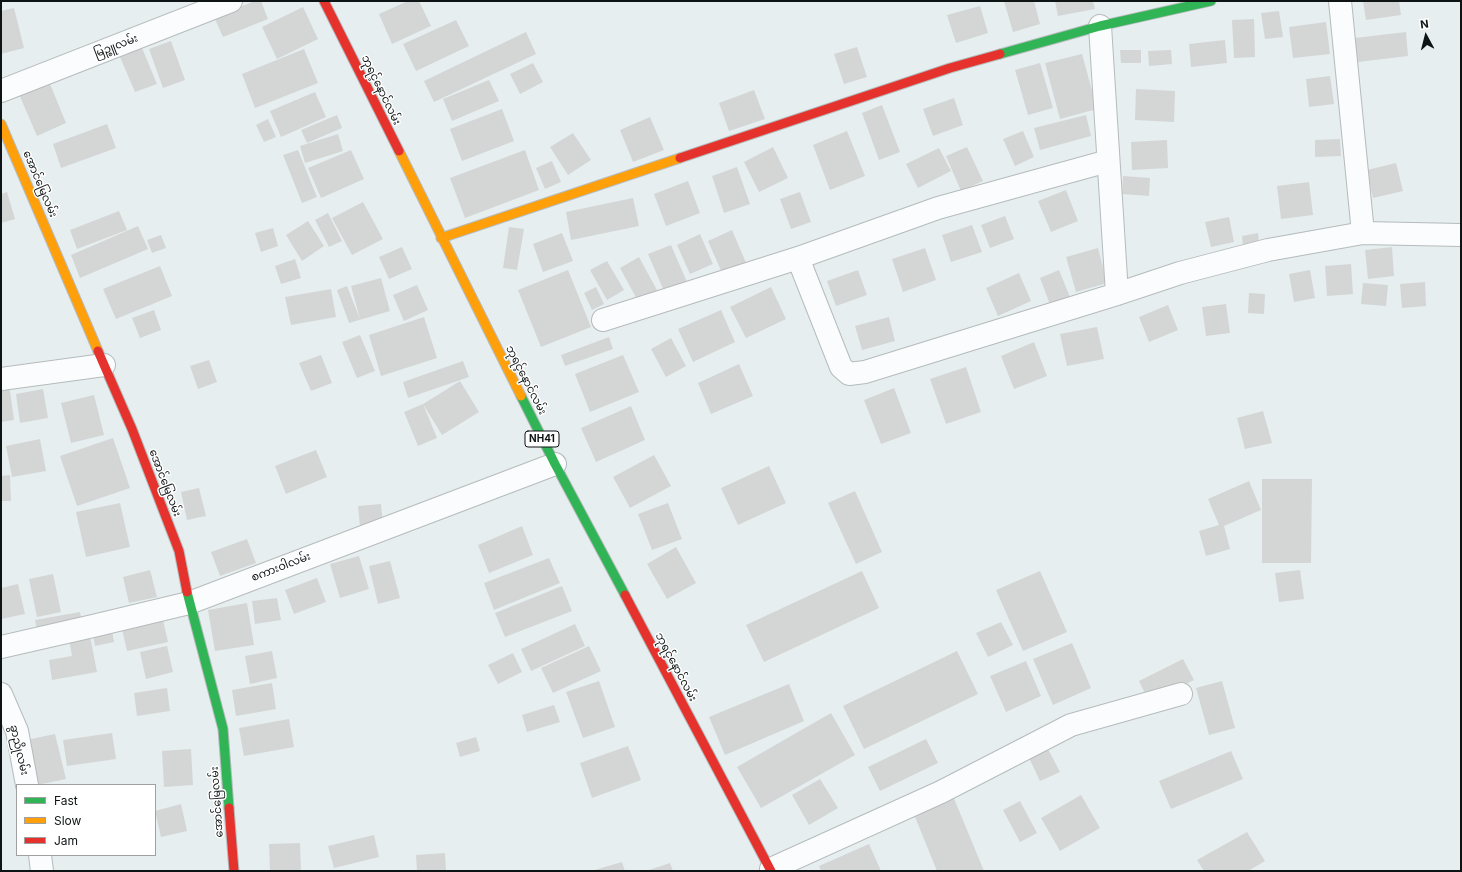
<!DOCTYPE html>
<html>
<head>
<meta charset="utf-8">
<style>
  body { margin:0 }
  #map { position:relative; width:1462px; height:872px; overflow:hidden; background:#e6eef0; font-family:Inter,sans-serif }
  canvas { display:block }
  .frame { position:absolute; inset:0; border:2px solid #0e1313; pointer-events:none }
  .legend { position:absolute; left:16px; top:784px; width:140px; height:72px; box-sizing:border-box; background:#fff; border:1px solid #9fa1a1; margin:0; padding:5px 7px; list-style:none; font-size:12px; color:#0e1313 }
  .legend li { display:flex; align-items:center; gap:8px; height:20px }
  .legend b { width:20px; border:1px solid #9fa1a1 }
  .north { position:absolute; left:1406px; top:16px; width:40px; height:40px; -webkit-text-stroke:3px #fff; paint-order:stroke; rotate:353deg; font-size:11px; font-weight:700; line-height:16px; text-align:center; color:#0e1313 }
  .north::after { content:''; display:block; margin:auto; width:14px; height:18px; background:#0e1313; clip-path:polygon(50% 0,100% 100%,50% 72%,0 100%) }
</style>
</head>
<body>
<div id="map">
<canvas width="1462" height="872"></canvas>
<div class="frame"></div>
<ul class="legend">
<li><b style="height:5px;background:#30b455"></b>Fast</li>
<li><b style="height:5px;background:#ff9f0a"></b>Slow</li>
<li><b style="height:5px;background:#e5322d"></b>Jam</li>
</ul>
<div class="north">N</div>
</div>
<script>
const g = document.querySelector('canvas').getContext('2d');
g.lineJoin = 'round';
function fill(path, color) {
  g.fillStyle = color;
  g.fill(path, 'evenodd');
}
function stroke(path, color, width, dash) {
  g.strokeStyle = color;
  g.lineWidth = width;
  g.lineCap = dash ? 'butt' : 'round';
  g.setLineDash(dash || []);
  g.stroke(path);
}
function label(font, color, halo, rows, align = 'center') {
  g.font = font + ' Inter,"Noto Sans Myanmar",sans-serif';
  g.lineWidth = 3;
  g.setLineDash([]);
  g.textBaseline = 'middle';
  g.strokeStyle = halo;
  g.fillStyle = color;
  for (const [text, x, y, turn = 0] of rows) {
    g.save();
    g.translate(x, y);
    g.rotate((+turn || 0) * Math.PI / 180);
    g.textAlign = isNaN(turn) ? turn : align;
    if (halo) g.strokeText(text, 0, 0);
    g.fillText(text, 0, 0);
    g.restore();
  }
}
fill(new Path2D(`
  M255,1H261L268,19L223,37L214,17Z
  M408,1H419L431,26L392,44L379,14Z
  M1004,1H1034L1040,24L1013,32Z
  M1055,1H1093L1095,9L1058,16Z
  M1363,1H1399L1401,15L1366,20Z
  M980,6L988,33L956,43L947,15Z
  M303,7L318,39L277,59L262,27Z
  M14,8L24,48L1,54V11Z
  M1279,11L1283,37L1265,39L1261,13Z
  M1254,19L1255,57L1234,58L1232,20Z
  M456,20L469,46L416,71L403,44Z
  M1326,22L1330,54L1293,58L1289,27Z
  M526,32L536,54L434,102L424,81Z
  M1406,32L1408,56L1358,62L1355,38Z
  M1225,40L1227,63L1191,67L1189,44Z
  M171,41L185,80L163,88L149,49Z
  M857,47L867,77L844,84L834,54Z
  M142,48L157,84L135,92L120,57Z
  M304,49L318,83L255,108L242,74Z
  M1120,50H1141V63H1121Z
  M1171,50L1172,64L1149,66L1148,51Z
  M1082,54L1097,109L1060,119L1045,63Z
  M533,63L543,82L520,94L510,74Z
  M1040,63L1053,108L1028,115L1015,70Z
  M1330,76L1334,104L1309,107L1306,79Z
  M48,79L66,123L37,136L18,92Z
  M489,80L499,101L452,121L443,99Z
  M1136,89L1175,91L1174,122L1135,120Z
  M754,90L765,119L729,131L719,103Z
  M315,92L326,117L281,137L270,111Z
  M954,98L963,125L933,136L923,109Z
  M882,105L900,152L879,160L862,113Z
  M502,109L514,141L462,161L450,129Z
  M337,115L342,128L307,143L301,130Z
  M1086,115L1091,136L1040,150L1034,128Z
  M650,117L664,150L633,162L620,130Z
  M268,119L276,137L264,142L256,125Z
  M107,124L116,148L61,168L53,144Z
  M847,131L865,176L830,190L813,145Z
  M1023,131L1034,157L1015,166L1003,139Z
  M573,133L591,160L568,175L550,147Z
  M338,134L343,151L305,163L300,146Z
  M1340,139L1341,156L1315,157V140Z
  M1167,140L1168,168L1132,170L1131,142Z
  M773,147L788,178L759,192L744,162Z
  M967,147L983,181L961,191L946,156Z
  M939,148L951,171L918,188L906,164Z
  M298,150L317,197L302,203L283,155Z
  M351,150L364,179L321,198L308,168Z
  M525,150L539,190L465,218L450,178Z
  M552,161L561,182L545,189L536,168Z
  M1396,163L1403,191L1373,198L1367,170Z
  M737,167L750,204L724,213L712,176Z
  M1123,176L1150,178L1149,196L1122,194Z
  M688,181L700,213L666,226L654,194Z
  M1309,182L1313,215L1281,219L1277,186Z
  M1066,190L1078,221L1051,232L1038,201Z
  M7,192L15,219L1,223V194Z
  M800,192L811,222L791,229L780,199Z
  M633,198L639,226L571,240L566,212Z
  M363,202L383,239L352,255L332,218Z
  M119,211L127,230L77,249L70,230Z
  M328,213L342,241L329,247L315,220Z
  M1005,216L1014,239L990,248L981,225Z
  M1229,217L1234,242L1211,247L1205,222Z
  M308,221L324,246L302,261L286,235Z
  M972,225L982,252L951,262L942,235Z
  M138,226L148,249L80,278L71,255Z
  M509,227L524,229L517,270L503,268Z
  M273,228L278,246L261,252L255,233Z
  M732,230L747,265L723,275L708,241Z
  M562,233L573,261L543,272L533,244Z
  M1258,233L1259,244L1243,247L1242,236Z
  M700,234L713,264L690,274L677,245Z
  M161,235L166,248L152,253L147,240Z
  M671,245L687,282L664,291L648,254Z
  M402,247L412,269L389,279L379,257Z
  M1392,247L1394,276L1368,279L1365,250Z
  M925,248L936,280L903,292L892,259Z
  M1098,248L1107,283L1076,292L1066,257Z
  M639,257L658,292L639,303L620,268Z
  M295,259L301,278L281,284L275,266Z
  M607,261L624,290L607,300L590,270Z
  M1351,264L1353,294L1327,296L1325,266Z
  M160,266L172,296L116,319L103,289Z
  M568,270L591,327L541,347L518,290Z
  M858,270L867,295L836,306L827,281Z
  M1059,270L1072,302L1052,310L1040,278Z
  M1310,270L1315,298L1294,302L1289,274Z
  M1019,273L1031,301L998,316L986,288Z
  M381,278L390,311L349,323L337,290L347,286L360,319L351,286Z
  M1425,282L1426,306L1402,308L1400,284Z
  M1363,283L1388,285L1386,306L1361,304Z
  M417,285L428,310L404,321L393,295Z
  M596,287L604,304L592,310L584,293Z
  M771,287L786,319L746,338L730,307Z
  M331,289L336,317L291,325L285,297Z
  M1249,293L1265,294L1264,314L1248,313Z
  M1226,304L1230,333L1206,336L1202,307Z
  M1168,305L1178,330L1149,342L1139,317Z
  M154,310L161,330L140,338L132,318Z
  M721,310L735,342L693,362L678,329Z
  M424,317L437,358L381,376L369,335Z
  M889,317L895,341L862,350L855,326Z
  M1097,327L1104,359L1067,366L1060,334Z
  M360,335L375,371L357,378L342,342Z
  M609,337L613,349L565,366L561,355Z
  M671,338L686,366L666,377L651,349Z
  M1034,342L1047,376L1014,389L1001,356Z
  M321,355L332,383L311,391L299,363Z
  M623,355L639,392L590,412L575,374Z
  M209,360L217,382L198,389L190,366Z
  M463,361L469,377L408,398L403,382Z
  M739,364L753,396L711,414L698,383Z
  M966,367L981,412L946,424L930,379Z
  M460,381L479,412L442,435L423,404Z
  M9,384L14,420L1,422V385Z
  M894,388L911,433L881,444L864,400Z
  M43,389L48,418L20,423L16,394Z
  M94,395L104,435L71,443L61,403Z
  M423,404L437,438L418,446L404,412Z
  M631,406L645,440L596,462L581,428Z
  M1263,411L1272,443L1245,449L1237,418Z
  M113,438L130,488L77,506L60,456Z
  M40,439L46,471L12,477L6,446Z
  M316,450L327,477L286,494L275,466Z
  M654,455L671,486L630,508L613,477Z
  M769,466L786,503L738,525L721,488Z
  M10,475L11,501H1V476Z
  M1262,479H1312L1311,563H1262Z
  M1249,481L1261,510L1224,526L1230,549L1206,556L1199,531L1219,525L1208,499Z
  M199,488L206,516L187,520L181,492Z
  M855,491L882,552L856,564L828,503Z
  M120,503L130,547L86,557L76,512Z
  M668,503L682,539L652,550L638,514Z
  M381,504L383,525L360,527L358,506Z
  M522,526L533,555L489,573L478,545Z
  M247,539L256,563L220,576L211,552Z
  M676,547L696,583L667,599L647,564Z
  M359,556L369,589L340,598L330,564Z
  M549,558L560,583L494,610L484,583Z
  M390,561L400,598L378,604L369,566Z
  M150,570L157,597L129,603L123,577Z
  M1300,570L1304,599L1279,602L1275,573Z
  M862,571L879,608L764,662L746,625Z
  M1040,571L1067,632L1023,651L996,590Z
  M53,574L61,612L37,617L29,579Z
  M317,578L326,602L294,614L285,590Z
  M18,584L25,614L1,619V588Z
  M562,586L572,611L505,637L495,613Z
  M277,598L281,620L255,624L252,601Z
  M247,603L254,645L215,651L208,610Z
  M80,612L83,628L38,635L35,620Z
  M163,620L168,642L127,651L122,629Z
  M1001,622L1013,645L988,657L976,633Z
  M575,624L585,646L531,671L521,649Z
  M111,625L114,642L95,646L92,629Z
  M90,636L97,672L52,680L49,660L72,656L69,639Z
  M1072,643L1091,688L1053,705L1033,659Z
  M167,646L173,672L146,679L140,652Z
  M589,646L601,671L553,693L541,668Z
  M272,651L277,678L250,684L245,656Z
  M957,651L978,694L864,749L843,706Z
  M513,653L522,672L498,684L488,665Z
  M1183,659L1194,680L1149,702L1139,681Z
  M1026,661L1041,696L1006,712L990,676Z
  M599,681L615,727L583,738L566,692Z
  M1222,681L1235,728L1209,735L1196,688Z
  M272,683L276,709L236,716L232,690Z
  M789,684L804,721L725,755L709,717Z
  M167,688L170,711L137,716L134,693Z
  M554,705L560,722L527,732L522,715Z
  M831,713L855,755L761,808L737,767Z
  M289,719L294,747L244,756L239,728Z
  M112,733L116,759L67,766L63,740Z
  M55,734L66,779L37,785L26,740Z
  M476,737L480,751L460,757L456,743Z
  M926,739L938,763L880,791L868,767Z
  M628,746L641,780L592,798L580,763Z
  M191,749L193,785L164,787L162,751Z
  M1048,749L1060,772L1040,781L1029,758Z
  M1231,751L1243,779L1171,809L1159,781Z
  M820,779L838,808L809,825L792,795Z
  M1081,795L1100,828L1060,851L1041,818Z
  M953,796L984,871H937L913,812Z
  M1020,801L1037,833L1020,842L1003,810Z
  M181,804L187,831L161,837L155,811Z
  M1247,832L1265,861L1248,871H1204L1197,860Z
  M374,835L379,857L334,868L328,846Z
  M300,843L301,871H270L269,844Z
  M869,844L881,871H821L819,866Z
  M445,853L446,871H417L416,855Z
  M622,862L625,871H591Z
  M670,863L673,871H646Z`), '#d4d6d5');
const street = new Path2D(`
  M1340,1L1363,233
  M1100,26L1117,294
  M1,91L231,1
  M798,258L841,367L849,374L865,372L1117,294L1180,273L1268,250L1363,233L1461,235
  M603,320L798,258L938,208L1108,161
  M1,379L104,365
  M1,647L93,626L189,603L555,464
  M1,694L17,731L27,785
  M40,855L42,871
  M771,869L941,792L1071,725L1181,694`);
const fast = new Path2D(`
  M1000,54L1100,26L1211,1
  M521,396L555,464L625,595
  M187,592L223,729L229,808`);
const slow = new Path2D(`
  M1,124L98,351
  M399,151L521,396
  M441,238L680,158`);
const jam = new Path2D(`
  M324,1L399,151
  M680,158L950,68L1000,54
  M98,351L132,429L179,551L187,592
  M625,595L771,871
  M229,808L234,871`);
stroke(street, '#b5bbbc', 24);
stroke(fast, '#b5bbbc', 11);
stroke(slow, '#b5bbbc', 11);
stroke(jam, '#b5bbbc', 11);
stroke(street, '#fbfcfd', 22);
stroke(fast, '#30b455', 9);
stroke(slow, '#ff9f0a', 9);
stroke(jam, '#e5322d', 9);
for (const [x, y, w] of [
  [542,439,34]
]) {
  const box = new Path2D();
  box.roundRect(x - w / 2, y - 8, w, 16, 3);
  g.fillStyle = '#fff';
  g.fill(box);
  stroke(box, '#0e1313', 1);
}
label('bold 10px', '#0e1313', null, [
  ["NH41",542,439]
]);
label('11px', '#0e1313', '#fff', [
  ["မြဉ္ဇူလမ်း",116,46,-21],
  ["ဘုရင့်နောင်လမ်း",381,90,64],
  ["အောင်မြေလမ်း",40,184,67],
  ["ဘုရင့်နောင်လမ်း",526,380,63],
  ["အောင်မြေလမ်း",165,483,69],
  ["စကားဝါလမ်း",281,567,-21],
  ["ဘုရင့်နောင်လမ်း",676,667,62],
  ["ခွာညိုလမ်း",19,750,77],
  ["အောင်မြေလမ်း",217,802,-94]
]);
</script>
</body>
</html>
